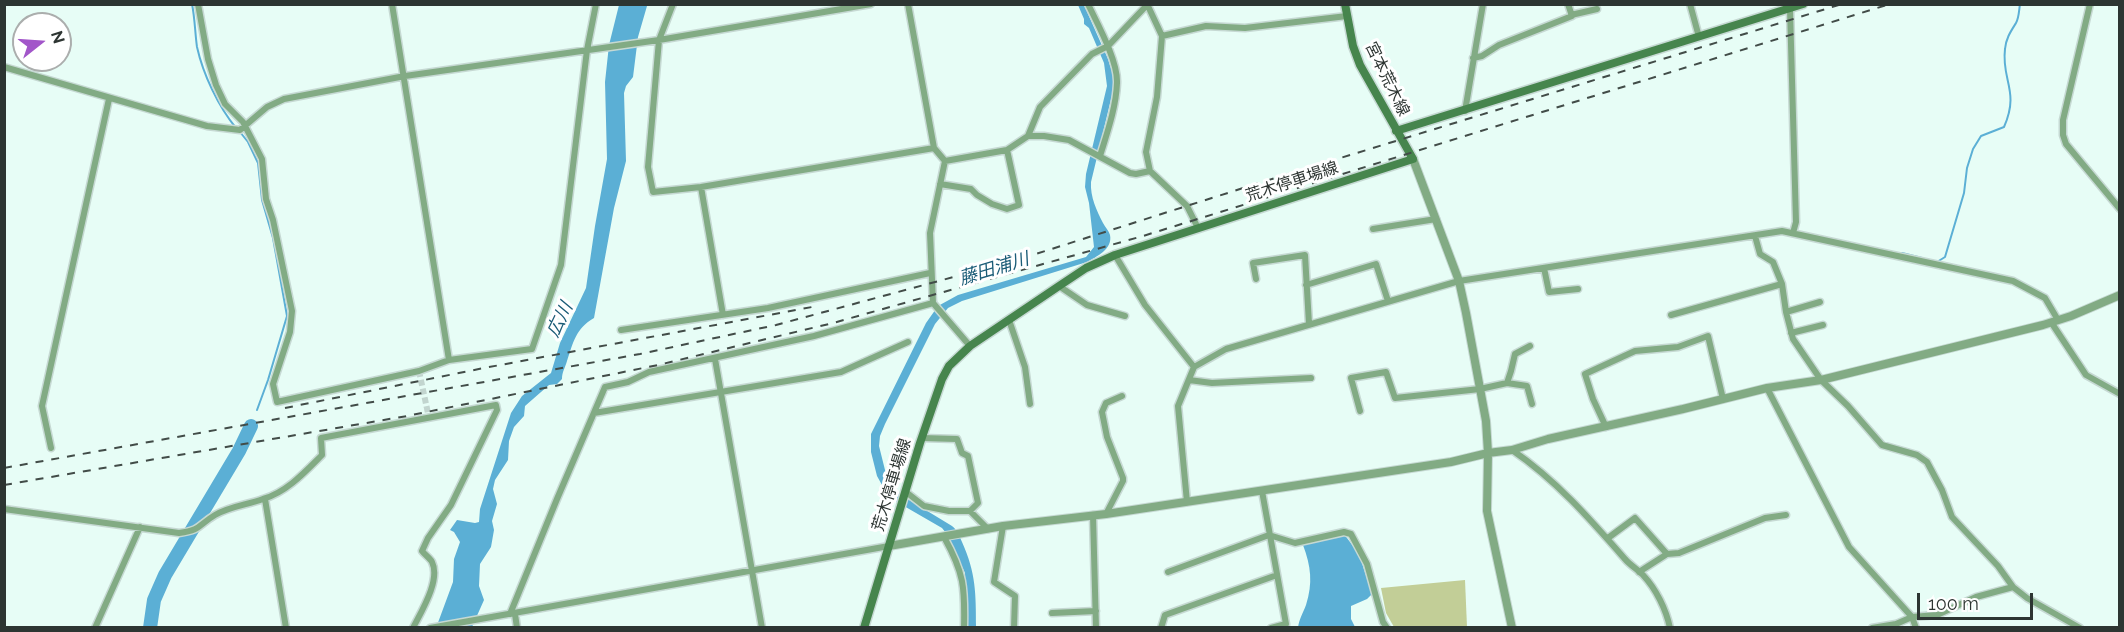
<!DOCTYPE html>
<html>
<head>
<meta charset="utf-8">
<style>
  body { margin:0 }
  #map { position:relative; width:2124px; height:632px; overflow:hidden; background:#e7fdf6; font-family:Raleway,sans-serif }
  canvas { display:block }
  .frame { position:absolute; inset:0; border:6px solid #2d3532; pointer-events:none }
  .north { position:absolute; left:12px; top:12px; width:60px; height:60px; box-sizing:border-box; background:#fff; border:2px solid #abaead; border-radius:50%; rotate:73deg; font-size:16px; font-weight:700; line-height:24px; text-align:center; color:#2d3532 }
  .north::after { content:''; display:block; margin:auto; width:21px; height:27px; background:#a256c9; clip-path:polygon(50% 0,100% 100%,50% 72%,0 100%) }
  .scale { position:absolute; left:1917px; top:593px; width:116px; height:27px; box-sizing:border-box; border:3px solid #2d3532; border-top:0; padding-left:8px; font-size:18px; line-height:21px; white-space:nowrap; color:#2d3532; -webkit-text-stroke:4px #fff; paint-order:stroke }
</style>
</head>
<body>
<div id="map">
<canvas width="2124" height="632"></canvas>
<div class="frame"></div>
<div class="north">N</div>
<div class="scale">100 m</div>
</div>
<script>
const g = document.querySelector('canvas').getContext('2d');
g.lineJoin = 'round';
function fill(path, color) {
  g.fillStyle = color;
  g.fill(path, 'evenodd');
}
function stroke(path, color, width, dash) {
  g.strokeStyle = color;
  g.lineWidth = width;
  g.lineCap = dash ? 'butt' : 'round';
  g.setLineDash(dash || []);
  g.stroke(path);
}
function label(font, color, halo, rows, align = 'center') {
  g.font = font + ' Raleway,"Noto Sans JP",sans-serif';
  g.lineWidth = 6;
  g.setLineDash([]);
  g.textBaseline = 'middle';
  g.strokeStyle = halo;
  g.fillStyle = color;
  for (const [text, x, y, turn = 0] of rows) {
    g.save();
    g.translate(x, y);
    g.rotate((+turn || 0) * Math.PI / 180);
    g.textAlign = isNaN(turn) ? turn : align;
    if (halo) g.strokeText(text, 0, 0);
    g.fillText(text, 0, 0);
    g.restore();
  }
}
fill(new Path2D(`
  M1465,580L1467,627H1394L1386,613L1381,588Z`), '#c2ce97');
fill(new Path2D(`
  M619,5H646L647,6L638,37L633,77L626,86L624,93L626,161L614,208L594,318C576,328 573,343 567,361C565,368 562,372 562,379L557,384L549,385L525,406L524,416L514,427L509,441L508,460L495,480L493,489L497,504L492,521L494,530L491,547L480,564L479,586L484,600L472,627L436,628L453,582L454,559L460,542L454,532L450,530L457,520L475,523L479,522L480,509L511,413L522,396L551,373L560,343L586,288L595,226L607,159L605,82L609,45Z
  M1078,5H1084L1108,59L1114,78L1112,95L1091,182C1090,197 1097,211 1103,223C1105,227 1109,231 1110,235C1113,249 1096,257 1087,262L962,301L948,308L935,324L885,424L880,436L879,446L886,474L896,492L952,526C958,531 959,535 962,542C976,573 976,594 976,627H967L965,573L946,533L942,528L897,502L887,494L877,476L871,452V434L926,323L938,306L958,295L1086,257L1094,247L1089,203L1085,187L1086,174L1107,86L1104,63L1089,28L1084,24V19Z
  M1344,534L1359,554L1372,594L1367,599L1351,606V619L1355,627L1298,628C1299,619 1303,613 1306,605C1313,583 1311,566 1303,545Z`), '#5bafd5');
stroke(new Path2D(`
  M192,4C195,19 195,33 197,47C203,74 218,106 236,128
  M240,132L248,142L258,163L262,200L273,238L287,316L268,380L257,410
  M1902,253L1922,258
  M1937,262L1945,257L1964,193L1967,168L1973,149L1981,136L2004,127C2020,91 2001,80 2005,49C2006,38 2011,31 2016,23C2019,18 2019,10 2020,4`), '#5bafd5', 2);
stroke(new Path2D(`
  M150,628L154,600L165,575L239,451L251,426`), '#5bafd5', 14);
stroke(new Path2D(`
  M419,371L429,418`), '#c2d5cf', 6, [6, 3]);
const minor = new Path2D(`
  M198,4L208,59L216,85L225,104L243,122L262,159L266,199L273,220L292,311L290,332L273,384L277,402L419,371L449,360L532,349L561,265L587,50L596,4
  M392,4L449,360
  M673,4L659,40L648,167L653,192L701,187L934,148
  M908,4L934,148L945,161
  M1088,4C1098,25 1118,61 1117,83C1116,108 1107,133 1100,156
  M1690,4L1699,37
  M2090,4L2063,120V135L2066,144L2120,209
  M1148,6L1162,36L1157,97L1146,152L1150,171L1187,206L1198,228
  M1790,9L1796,222L1793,233
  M1571,15L1597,9
  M1162,36L1206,26L1245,28L1347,16
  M1473,58L1482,56L1499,45L1572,16L1568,4
  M4,67L207,126L240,130L267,107L284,99L405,76L659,40L871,4
  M1465,111L1483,4
  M1028,136L1040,107L1092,54L1108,46L1148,4
  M945,161L1007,150L1028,136H1044L1069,140L1130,173L1136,174L1150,171
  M945,161L930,233L933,303L970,346
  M940,184L971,189L977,195L992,204L1007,209L1019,205L1007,150
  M701,187L723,315
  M1373,229L1436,219
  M1755,236L1760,254L1773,262L1782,284L1786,312L1793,339L1821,380L1848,406L1882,445L1917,455L1927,462L1942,490L1952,517L1998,566L2013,587L2027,598L2080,628
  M1115,255L1145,305L1194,367
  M1544,268L1549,292L1578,289
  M1256,279L1253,263L1305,255L1309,324
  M1306,285L1376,264L1388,301
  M1059,286L1087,305L1125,316
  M1786,312L1820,302
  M1671,315L1782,284
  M1009,320L1025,367L1030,404
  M2051,322L2086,375L2120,394
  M621,330L768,308L930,273
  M1791,333L1823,325
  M715,359L762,628
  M1189,380L1212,383L1311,378
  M1507,383L1527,386L1532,404
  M1767,388L1849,547L1912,617L1916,628
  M1360,411L1351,378L1386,372L1395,398L1480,389L1507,383L1511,371L1515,354L1530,346
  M594,413L841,372L908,342
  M1606,427L1593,399L1585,374L1635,351L1678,347L1708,336L1723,399
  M51,448L42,406L109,99
  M1512,450C1556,480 1590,519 1625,559C1630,565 1637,569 1643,575C1656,589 1666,609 1670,628
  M1262,491L1286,624L1271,628
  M906,492L924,506L949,511H970L978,503L968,456L962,453L957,439L922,438
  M265,499L286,628
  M1187,502L1178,406L1194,367L1226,349L1459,281L1782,231L2013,281L2045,298L2058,320
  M4,509L179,533C202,530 198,525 215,515C231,506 247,505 263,499C287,492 305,472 322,455L321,438L496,405L497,410L451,505L428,538L422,551C425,555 430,558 432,562C441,580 421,612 413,628
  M970,511L988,529
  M1106,514L1123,481V478L1107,437L1102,412L1106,403L1122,396
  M1093,515L1096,628
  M1003,526L994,582L1015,596L1014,628
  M944,537C964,573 965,587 964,628
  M1608,538L1635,518L1667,554
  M1168,572L1269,535L1295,543L1344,532L1351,534L1367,564L1383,622L1387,628
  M1639,572L1667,554L1679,553L1765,518L1786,515
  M1052,613L1096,611
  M510,614L557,499L605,387L628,382L649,372L814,336L933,303
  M515,614L517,628
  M95,628L140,527
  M430,628L889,546
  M1161,628L1165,615L1277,575
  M1872,628L1896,624L1912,617L1937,615L1976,597L2013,587`);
const tertiary = new Path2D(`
  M1413,159L1459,281L1466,313L1486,421L1488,453L1487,511L1512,628
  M889,546L1003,526L1106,514L1451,462L1488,453L1512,450L1548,439L1683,409L1767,388L1821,380L2043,325L2071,316L2120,295`);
const secondary = new Path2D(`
  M1396,131L1803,4
  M864,628L920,443L942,379L949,366L970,346L1059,286L1086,268L1115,255L1413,159L1360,65L1353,46L1345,4`);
stroke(minor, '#c6d9d3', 9);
stroke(tertiary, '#c6d9d3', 10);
stroke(secondary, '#c6d9d3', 11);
stroke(minor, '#82ab84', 6);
stroke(tertiary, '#82ab84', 8);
stroke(secondary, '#46854d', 8);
stroke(new Path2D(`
  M285,408L484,368L812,307
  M4,468L640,354L776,325L1020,259L1259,183L1842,4
  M4,485L407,416L658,365L833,323L1143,236L1890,4`), '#424c48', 2, [8, 8]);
label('16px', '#2d3532', '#fff', [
  ["宮本荒木線",1387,79,64],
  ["荒木停車場線",1292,182,-18],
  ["荒木停車場線",892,485,-73]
]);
label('italic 18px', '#1b5c77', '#fff', [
  ["藤田浦川",994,269,-17],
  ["広川",560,320,-64]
]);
</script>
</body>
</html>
